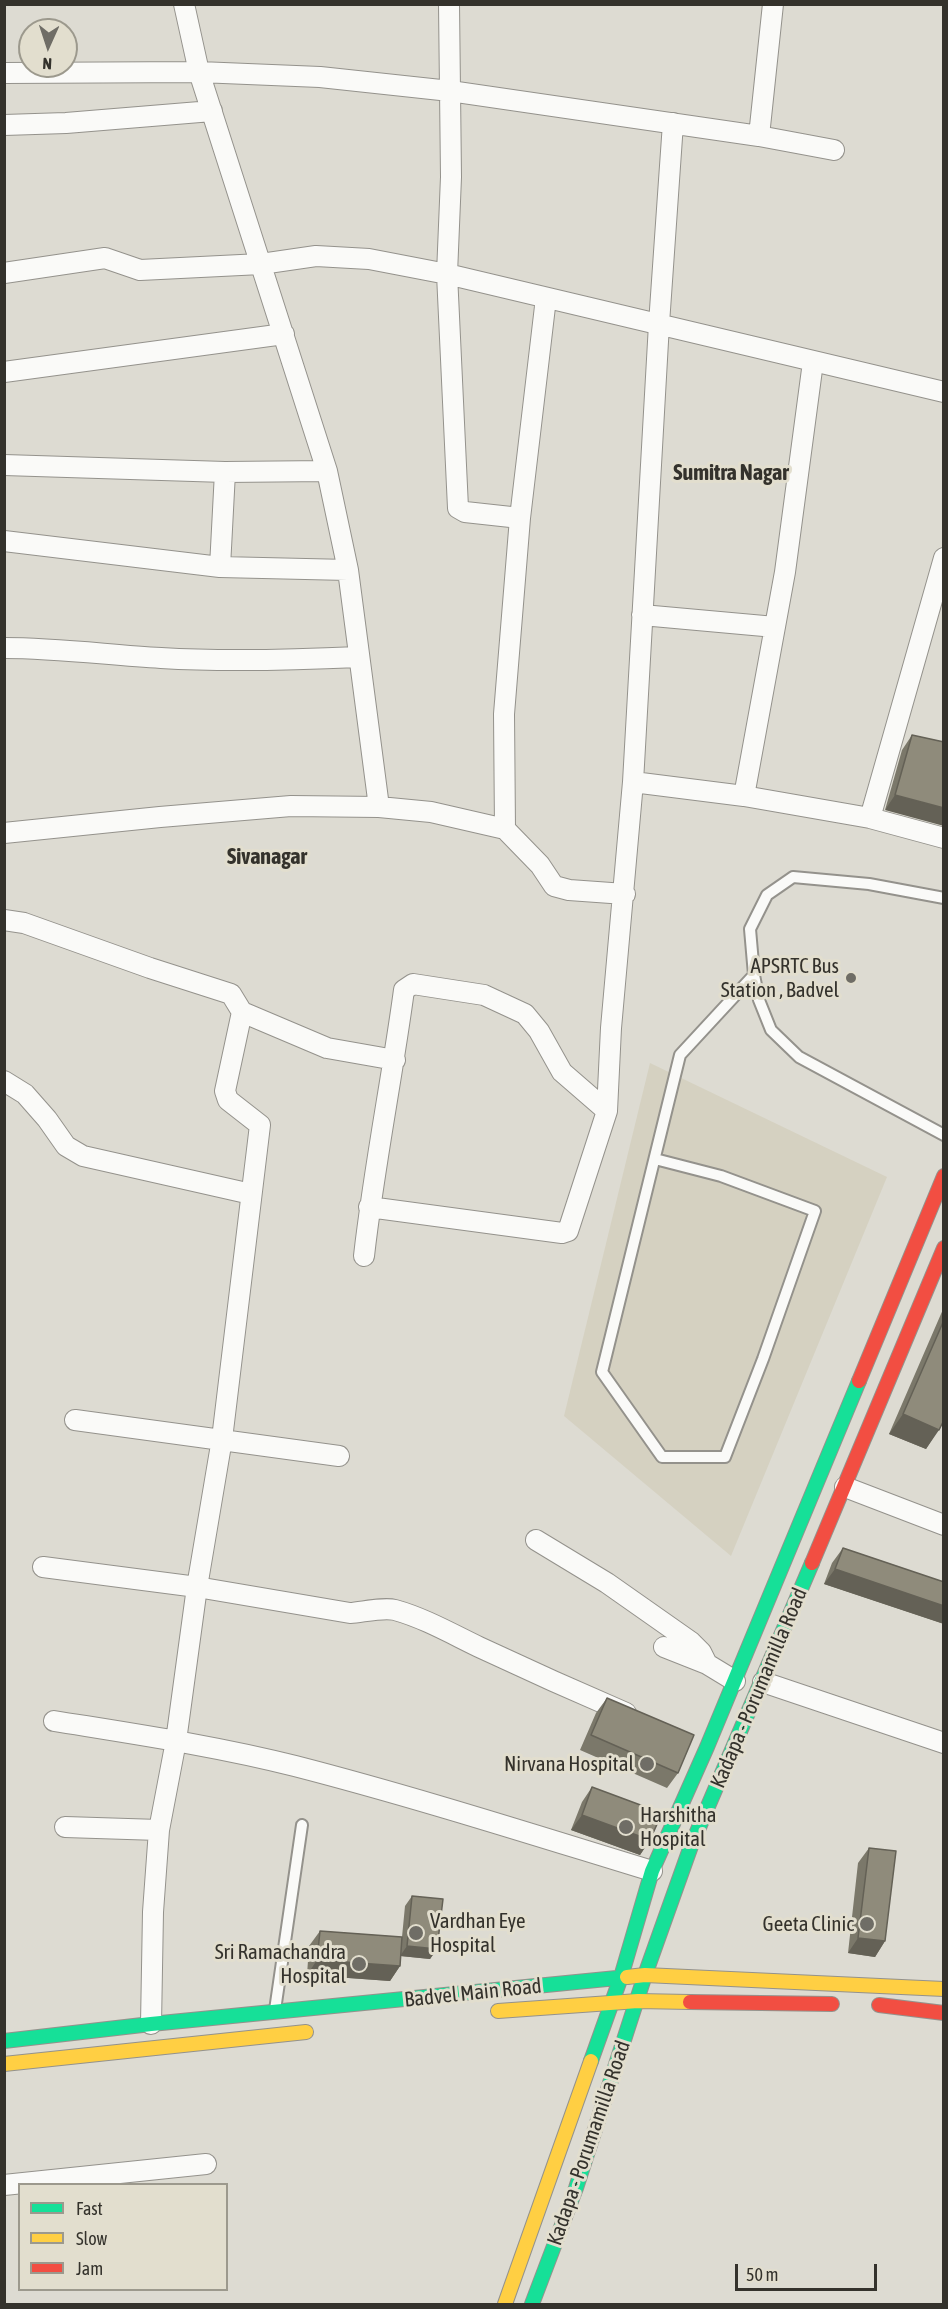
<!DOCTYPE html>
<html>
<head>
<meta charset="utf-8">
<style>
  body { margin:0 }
  #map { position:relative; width:948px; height:2309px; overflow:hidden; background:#dddbd2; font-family:"Asap Condensed",sans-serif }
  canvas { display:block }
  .frame { position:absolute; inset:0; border:6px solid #34322c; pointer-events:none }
  .legend { position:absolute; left:18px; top:2183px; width:210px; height:108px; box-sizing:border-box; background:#e2dece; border:2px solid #9c998d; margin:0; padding:8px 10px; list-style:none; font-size:18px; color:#34322c }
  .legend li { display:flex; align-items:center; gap:12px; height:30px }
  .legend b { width:30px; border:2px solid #9c998d }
  .north { position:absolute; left:18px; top:18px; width:60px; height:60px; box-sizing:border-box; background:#e2dece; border:2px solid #9c998d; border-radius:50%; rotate:183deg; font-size:16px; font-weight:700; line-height:24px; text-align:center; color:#34322c }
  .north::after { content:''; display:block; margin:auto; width:21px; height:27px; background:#6f6d66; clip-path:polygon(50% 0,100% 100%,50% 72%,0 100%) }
  .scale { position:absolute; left:735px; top:2264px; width:142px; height:27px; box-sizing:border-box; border:3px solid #34322c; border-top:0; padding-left:8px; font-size:18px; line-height:21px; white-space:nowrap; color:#34322c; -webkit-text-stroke:4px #e2dece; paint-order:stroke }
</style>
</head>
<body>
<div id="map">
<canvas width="948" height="2309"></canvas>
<div class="frame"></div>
<ul class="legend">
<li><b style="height:8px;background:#16e098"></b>Fast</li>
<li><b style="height:8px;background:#ffcf43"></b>Slow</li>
<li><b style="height:8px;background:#f24e42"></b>Jam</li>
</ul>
<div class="north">N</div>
<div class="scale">50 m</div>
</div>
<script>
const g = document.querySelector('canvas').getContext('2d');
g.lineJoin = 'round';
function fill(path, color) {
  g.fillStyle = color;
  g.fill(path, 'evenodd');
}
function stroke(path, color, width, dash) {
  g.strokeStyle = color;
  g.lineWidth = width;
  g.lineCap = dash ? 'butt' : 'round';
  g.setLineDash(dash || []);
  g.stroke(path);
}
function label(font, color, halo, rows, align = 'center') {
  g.font = font + ' "Asap Condensed",sans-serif';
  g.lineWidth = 6;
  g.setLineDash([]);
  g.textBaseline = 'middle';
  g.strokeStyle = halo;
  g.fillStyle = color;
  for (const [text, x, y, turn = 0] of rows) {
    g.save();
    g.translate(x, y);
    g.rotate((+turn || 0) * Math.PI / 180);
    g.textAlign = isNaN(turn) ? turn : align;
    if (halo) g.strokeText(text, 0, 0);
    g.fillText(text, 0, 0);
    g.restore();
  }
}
fill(new Path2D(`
  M650,1063L887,1177L731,1556L564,1416Z`), '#d5d1c1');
const lane = new Path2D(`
  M944,898L869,884L793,877L767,895L750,929L754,975L759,1000L771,1030L799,1057L944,1135
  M655,1159L721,1176L815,1211L763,1359L725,1457H662L602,1372L680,1055L754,975
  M275,2010L302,1825`);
const street = new Path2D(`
  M184,4L199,72L327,471L348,570L379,807
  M449,4L451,177L447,274L458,508L465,512L520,518
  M4,73L199,72L320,77L450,91L759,136L834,150
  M4,125L66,123L212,111
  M759,136L773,4
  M4,273L105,258L140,270L261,264L316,256L369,259L447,274L944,392
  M4,372L284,334
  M4,465L225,472L327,471
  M4,541L220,567L348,570
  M220,567L225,472
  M642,615L775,627
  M4,648C58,648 108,655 161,658C226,662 294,660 359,657
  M633,782L744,796L870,818L944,838
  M744,796L785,572L813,362
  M870,818L944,558
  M505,829L504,714L520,518L546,298
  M4,833L160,817L291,806L379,807L431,812L505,829L540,865L554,886L569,890L625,894
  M4,920L24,923L150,968L231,994L242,1012L327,1048L395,1060
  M4,1081L25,1094L47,1119L66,1146L83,1156L251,1194
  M369,1207L562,1233L568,1231L607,1111L611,1028L633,782L659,324L673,123
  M364,1256C374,1167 392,1079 404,990L413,984L484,995L525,1014L539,1031L562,1072L607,1111
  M75,1420L339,1456
  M845,1487L944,1525
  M536,1540L607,1583L691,1642L701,1652L707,1664
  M43,1567L197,1587L350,1613C363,1612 384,1607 395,1610C424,1618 452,1634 479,1647C528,1670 577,1692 626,1713
  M664,1647L707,1664L735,1681
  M763,1682L944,1743
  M54,1721C134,1734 216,1746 295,1766C415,1797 534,1835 652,1871
  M65,1827L159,1830
  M151,2024L153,1912L159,1830L176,1741L197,1587L222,1439L260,1125L228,1100L225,1091L242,1012
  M4,2185L206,2164`);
const fast = new Path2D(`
  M4,2041L151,2024L627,1977
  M591,2061L621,1977L652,1871L707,1747L859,1381
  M532,2304L576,2188L645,1975L691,1846L812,1563`);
const slow = new Path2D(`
  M627,1977L645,1975L944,1989
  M498,2011L638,2001L690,2002
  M4,2064L306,2032
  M505,2304L591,2061`);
const jam = new Path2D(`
  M859,1381L944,1176
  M812,1563L944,1248
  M690,2002L832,2004
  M879,2005L944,2013`);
stroke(lane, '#94928c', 14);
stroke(street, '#94928c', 22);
stroke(fast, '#94928c', 16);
stroke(slow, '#94928c', 16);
stroke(jam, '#94928c', 16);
stroke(lane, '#fafaf8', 10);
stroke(street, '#fafaf8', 20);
stroke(fast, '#16e098', 14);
stroke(slow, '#ffcf43', 14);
stroke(jam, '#f24e42', 14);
fill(new Path2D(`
  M912,735L944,742L885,810L902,750Z
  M944,1307V1420L926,1449L889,1434Z
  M843,1548L944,1582V1624L824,1584L832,1563Z
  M607,1698L678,1773L667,1788L580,1750L596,1713Z
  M592,1787L650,1840L640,1855L571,1830L582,1802Z
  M869,1848L885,1941L875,1957L848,1953L858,1863Z
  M412,1896L437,1949L430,1959L401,1956L400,1966L390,1981L307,1975L309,1946L320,1931L402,1937L405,1906Z`), '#7b786a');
fill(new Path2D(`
  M895,795L944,808V826L885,810Z
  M903,1414L939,1430L926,1449L889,1434Z
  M835,1569L944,1606V1624L824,1584Z
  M582,1815L650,1840L640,1855L571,1830Z
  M858,1938L885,1941L875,1957L848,1953Z
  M407,1946L437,1949L430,1959L400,1956Z
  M317,1960L400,1966L390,1981L307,1975Z`), '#646156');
const building = new Path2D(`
  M912,735L944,742V808L895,795Z
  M944,1320V1420L939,1430L903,1414Z
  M843,1548L944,1582V1606L835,1569Z
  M607,1698L694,1735L678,1773L591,1735Z
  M592,1787L662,1813L650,1840L582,1815Z
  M869,1848L896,1851L885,1941L858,1938Z
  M412,1896L443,1899L437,1949L407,1946Z
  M320,1931L402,1937L400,1966L317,1960Z`);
fill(building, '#8f8b7b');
stroke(building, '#646156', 1.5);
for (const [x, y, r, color] of [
  [851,978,6,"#6f6d66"],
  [647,1764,8,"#6f6d66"],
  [626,1827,8,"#6f6d66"],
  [867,1924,8,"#6f6d66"],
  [416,1933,8,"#6f6d66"],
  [359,1964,8,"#6f6d66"]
]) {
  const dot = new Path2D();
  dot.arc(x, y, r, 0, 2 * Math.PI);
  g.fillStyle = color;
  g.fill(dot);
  stroke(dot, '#e2dece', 2);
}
label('21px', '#34322c', '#e2dece', [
  ["APSRTC Bus",839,966],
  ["Station , Badvel",839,990],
  ["Nirvana Hospital",634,1764],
  ["Harshitha",640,1815,"left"],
  ["Hospital",640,1839,"left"],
  ["Vardhan Eye",430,1921,"left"],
  ["Hospital",430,1945,"left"],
  ["Geeta Clinic",854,1924],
  ["Sri Ramachandra",346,1952],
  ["Hospital",346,1976]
], 'right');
label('21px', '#34322c', '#e2dece', [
  ["Kadapa - Porumamilla Road",759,1688,-67],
  ["Badvel Main Road",473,1993,-6],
  ["Kadapa - Porumamilla Road",589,2143,-71]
]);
label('bold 22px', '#34322c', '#e2dece', [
  ["Sumitra Nagar",731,473],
  ["Sivanagar",267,857]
]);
</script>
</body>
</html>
